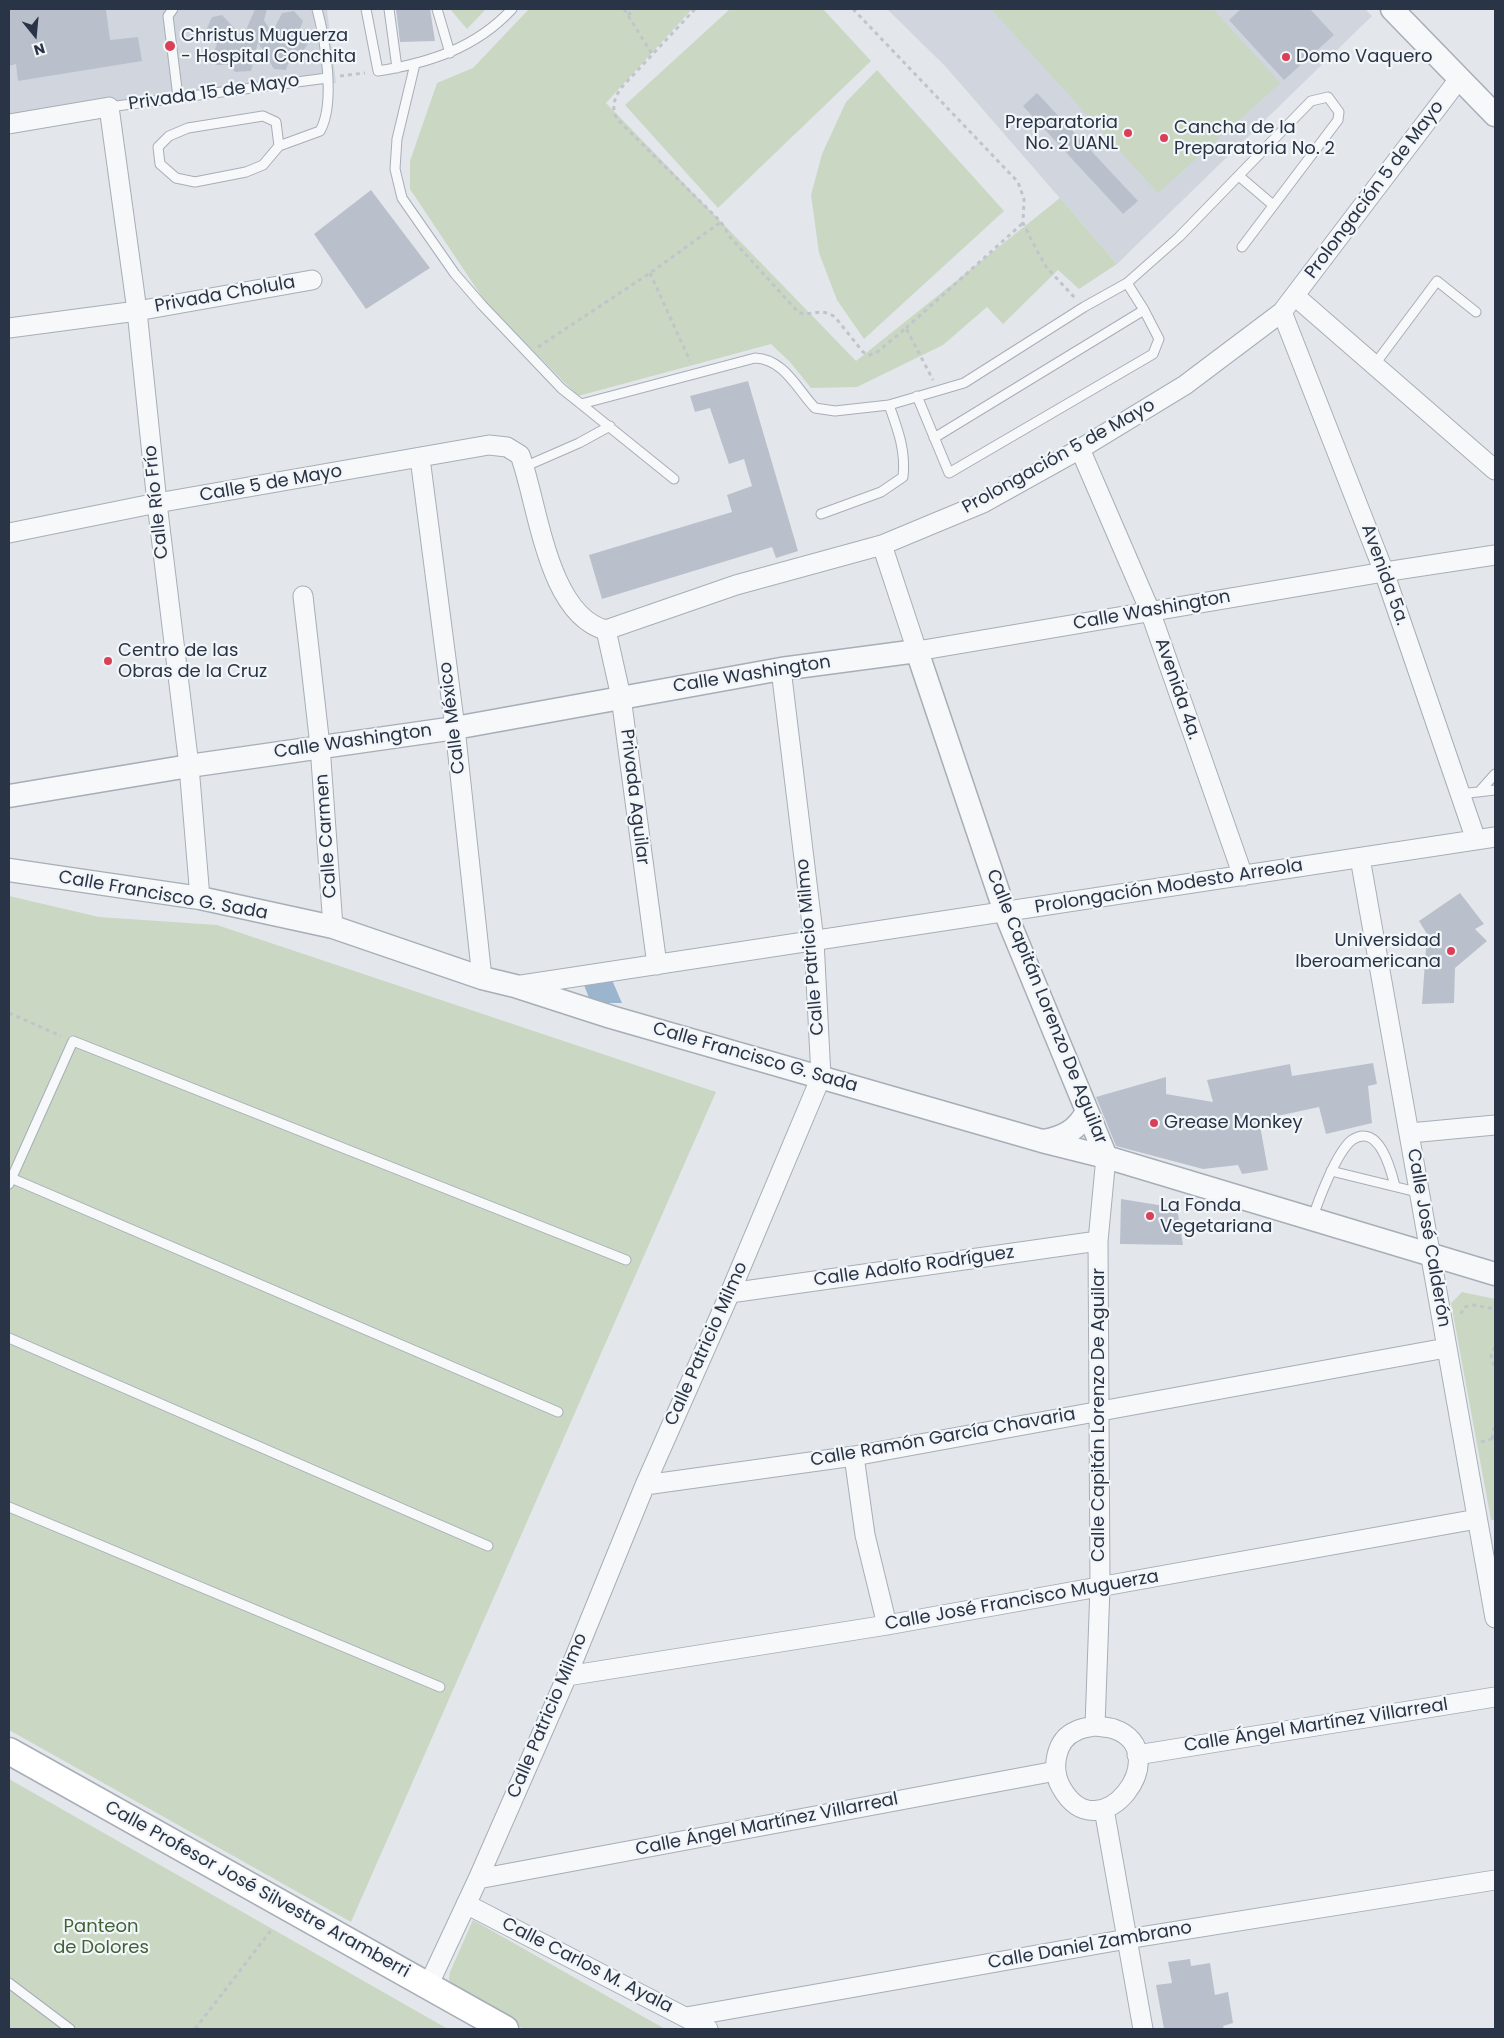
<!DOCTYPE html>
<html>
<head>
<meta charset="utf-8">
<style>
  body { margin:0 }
  #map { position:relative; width:1504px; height:2038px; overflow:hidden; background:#e3e7ec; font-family:Poppins,sans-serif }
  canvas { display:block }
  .frame { position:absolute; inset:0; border:10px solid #293446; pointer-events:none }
  .north { position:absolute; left:10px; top:10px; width:50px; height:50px; -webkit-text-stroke:4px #f3f6f9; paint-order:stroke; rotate:163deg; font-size:14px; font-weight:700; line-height:20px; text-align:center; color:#293446 }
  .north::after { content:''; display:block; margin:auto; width:18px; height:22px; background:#293446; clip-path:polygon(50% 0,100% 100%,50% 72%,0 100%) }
</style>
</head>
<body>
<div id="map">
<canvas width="1504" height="2038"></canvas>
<div class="frame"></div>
<div class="north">N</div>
</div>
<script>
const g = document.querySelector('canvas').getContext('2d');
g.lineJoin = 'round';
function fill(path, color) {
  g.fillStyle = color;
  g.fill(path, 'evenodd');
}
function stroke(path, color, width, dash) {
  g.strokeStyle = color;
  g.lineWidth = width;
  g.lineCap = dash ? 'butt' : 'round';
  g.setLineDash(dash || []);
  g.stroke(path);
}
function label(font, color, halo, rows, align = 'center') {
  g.font = font + ' Poppins,sans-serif';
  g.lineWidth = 4.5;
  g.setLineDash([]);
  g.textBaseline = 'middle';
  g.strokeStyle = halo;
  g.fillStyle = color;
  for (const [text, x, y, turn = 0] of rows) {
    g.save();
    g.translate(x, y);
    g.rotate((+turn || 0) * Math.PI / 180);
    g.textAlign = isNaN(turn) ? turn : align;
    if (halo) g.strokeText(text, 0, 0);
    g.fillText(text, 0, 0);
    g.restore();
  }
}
fill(new Path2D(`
  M9,9H327L336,83L9,118Z
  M887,9H1365L1372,16L1117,264L946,67Z`), '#d1d6de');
fill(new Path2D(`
  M450,9H486L467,29Z
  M529,9H692L606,103L856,361L1060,198L1117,264L1079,289L1058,270L1003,324L987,307L943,345L857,387L811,388L790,362L771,344L578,396L486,303L410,189V161L437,83L473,68Z
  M730,9H823L871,61L718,208L625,105Z
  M993,9H1213L1280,83L1158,193L992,10Z
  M877,70L1004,211L864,339L837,300L819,253L811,195L822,154L846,102Z
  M9,896L99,917L217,925L716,1092L351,1922L9,1730Z
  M1462,1292L1495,1299V1520H1491L1451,1303Z
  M9,1779L448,2029H9Z
  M473,1920L665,2029H524L453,1989L449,1979L450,1972Z`), '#c9d7c3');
fill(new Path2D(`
  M612,980L622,1003H591L584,985Z`), '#9cb5cf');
fill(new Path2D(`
  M9,9H106L110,40L138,37L142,61L18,81L16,64L9,66Z
  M255,9H267L264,20L272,33L282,13L294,11L303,21L298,34L309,42L303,51L291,54L286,70L274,69L258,42L251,71L235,72L230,65H216L210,58L217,45L204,35L212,17L222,15L243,37Z
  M396,9H430L435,41L400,42Z
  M1241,9H1310L1334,35L1284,80L1229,20Z
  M1037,93L1138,201L1123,214L1023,106Z
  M371,190L430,268L366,309L314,234Z
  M748,381L798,551L776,558L772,547L602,599L589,555L732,512L727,495L752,486L744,459L729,464L710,408L695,412L690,396Z
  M1460,893L1484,924L1475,929L1487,941L1455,968L1454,1003L1422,1004L1427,934L1419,921Z
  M1373,1063L1377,1084L1368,1086L1372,1123L1326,1134L1319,1107L1259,1120L1268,1170L1242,1174L1238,1165L1203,1169L1116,1146L1096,1097L1166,1077V1094L1213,1102L1207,1080L1290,1064L1292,1076Z
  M1121,1199L1177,1208L1183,1245L1120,1244Z
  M1190,1959L1191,1966L1210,1963L1215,1995L1228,1992L1233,2023L1223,2026L1224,2029H1164L1156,1985L1172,1983L1168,1962Z`), '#bac0cb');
const service = new Path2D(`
  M173,9L168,16L178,97
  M366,9L378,71C429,63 476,48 512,9
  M389,9L397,68
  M437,9L450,53
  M415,64L397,139L395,169L402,198L455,274L482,305L562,389L581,404L755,358C784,359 797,389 815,408L835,411L889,405L964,383L1084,307L1127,283L1144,310L1159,339L1153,354L949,473L917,396
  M109,107L327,78
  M279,146L276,122L263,116L188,128L169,136L158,147L160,164L176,178L195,182L246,172L263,165L279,146L320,131C336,103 325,39 317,9
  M1239,176L1273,205
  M1127,283L1179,237L1311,101L1328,97L1339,112L1338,120L1242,247
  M1375,364L1437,281L1476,312
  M581,404L674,479
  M934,438L1144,310
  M524,467L579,443L610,426
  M821,514L881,492L903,477C906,451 898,430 889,405
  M1479,792L1495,774
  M1460,794L1495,790
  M1331,1171L1421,1193
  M11,1178L558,1412
  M9,1184L73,1041L626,1260
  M1312,1220C1318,1201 1337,1151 1352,1140C1379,1122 1391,1170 1395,1186
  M9,1338L488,1546
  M9,1507L440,1687
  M9,1983L70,2029`);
const minor = new Path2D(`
  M9,124L109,107L137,311L157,503L189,766L200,898
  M1295,296L1495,470
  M1282,312L1384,572L1476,840
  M9,328L137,311L312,280
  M1080,449L1150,611L1243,876
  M420,458L455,728L482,978
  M9,533L157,503L489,445L507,447L520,455C538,503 547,615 606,630L736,585L882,545L983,503L1080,449L1185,385L1282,312L1459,79
  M882,545L917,651L1384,572L1495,555
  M303,596L320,746L333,927
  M606,630L621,697L657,965
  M1360,858L1495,1618
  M515,986L1495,837
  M1410,1133L1495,1125
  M730,1293L1098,1241
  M854,1456L865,1535L887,1625
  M645,1485L854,1456L1446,1348
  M567,1676L887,1625L1477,1519
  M1095,1726L1100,1587L1098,1241L1106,1157
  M1095,1726C1101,1727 1108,1727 1114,1729C1178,1751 1100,1857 1061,1787C1051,1769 1055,1740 1076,1731C1082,1728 1089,1727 1095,1726Z
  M1137,1755L1495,1697
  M1104,1809L1143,2029
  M478,1879L1056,1771
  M466,1904L708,2029
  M428,1986L478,1879L567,1676L645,1485L730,1293L821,1077L814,941L781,669
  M686,2017L1127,1939L1495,1880`);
const tertiary = new Path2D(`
  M1392,9L1495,115
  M9,796L189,766L455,728L781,669L917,651L1005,912L1106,1157
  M9,870L200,898L333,927L482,978L515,986L611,1017L1042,1141L1106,1157L1495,1274
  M1043,1141C1063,1138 1078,1130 1087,1111`);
const secondary = new Path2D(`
  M9,1751L505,2029`);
stroke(service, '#a7aeb7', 11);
stroke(minor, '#a7aeb7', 21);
stroke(tertiary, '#a7aeb7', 25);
stroke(secondary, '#a7aeb7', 29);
stroke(new Path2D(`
  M624,9L652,54
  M695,9L621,88C614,99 611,107 617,119L721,222L730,237L798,312C810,318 819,306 835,317L863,352L869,355L876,353L906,328L933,380
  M853,9L1018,182L1024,199L1023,223L1036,249L1047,268L1075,298
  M628,15L634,9
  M340,76L365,73
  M650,273L690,361
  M906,328L1023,223
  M538,347L650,273L721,222
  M9,1013L61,1036
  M1461,1314L1464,1307L1474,1305L1495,1309
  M1495,1347L1491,1355L1495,1370
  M1492,1439L1495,1424
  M1481,1442L1495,1438
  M195,2029L272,1929`), '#c1c5cb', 3, [4, 4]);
stroke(service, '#f6f8fa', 9);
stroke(minor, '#f6f8fa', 19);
stroke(tertiary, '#f6f8fa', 22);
stroke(secondary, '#fff', 26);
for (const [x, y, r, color] of [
  [170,46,6,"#da3f58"],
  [1286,57,5,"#da3f58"],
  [1128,133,5,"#da3f58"],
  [1164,138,5,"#da3f58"],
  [108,661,5,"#da3f58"],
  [1451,951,5,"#da3f58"],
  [1154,1123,5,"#da3f58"],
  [1150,1216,5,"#da3f58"]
]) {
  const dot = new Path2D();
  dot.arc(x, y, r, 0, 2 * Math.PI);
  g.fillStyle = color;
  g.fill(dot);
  stroke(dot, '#f3f6f9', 2);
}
label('18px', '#293446', '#f3f6f9', [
  ["Christus Muguerza",181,36],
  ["- Hospital Conchita",181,57],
  ["Domo Vaquero",1296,57],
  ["Preparatoria",1118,123,"right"],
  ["No. 2 UANL",1118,144,"right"],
  ["Cancha de la",1174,128],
  ["Preparatoria No. 2",1174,149],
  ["Centro de las",118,651],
  ["Obras de la Cruz",118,672],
  ["Universidad",1441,941,"right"],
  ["Iberoamericana",1441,962,"right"],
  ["Grease Monkey",1164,1123],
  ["La Fonda",1160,1206],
  ["Vegetariana",1160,1227]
], 'left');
label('18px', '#293446', '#f3f6f9', [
  ["Privada 15 de Mayo",214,93,-8],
  ["Prolongación 5 de Mayo",1375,190,-53],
  ["Privada Cholula",225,295,-10],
  ["Prolongación 5 de Mayo",1059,457,-29],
  ["Calle 5 de Mayo",271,484,-10],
  ["Calle Río Frío",157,502,-96],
  ["Avenida 5a.",1384,575,70],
  ["Calle Washington",1152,611,-10],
  ["Calle Washington",752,675,-9],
  ["Avenida 4a.",1177,689,71],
  ["Calle México",453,718,-97],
  ["Calle Washington",353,742,-8],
  ["Privada Aguilar",634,797,83],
  ["Calle Carmen",327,836,-94],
  ["Prolongación Modesto Arreola",1169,887,-9],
  ["Calle Francisco G. Sada",163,896,10],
  ["Calle Patricio Milmo",811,947,-95],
  ["Calle Capitán Lorenzo De Aguilar",1046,1007,68],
  ["Calle Francisco G. Sada",755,1058,16],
  ["Calle José Calderón",1428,1238,80],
  ["Calle Adolfo Rodríguez",914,1267,-8],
  ["Calle Patricio Milmo",707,1344,-66],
  ["Calle Capitán Lorenzo De Aguilar",1099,1415,-90],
  ["Calle Ramón García Chavaria",943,1438,-10],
  ["Calle José Francisco Muguerza",1022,1601,-10],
  ["Calle Patricio Milmo",548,1716,-67],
  ["Calle Ángel Martínez Villarreal",1316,1726,-9],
  ["Calle Ángel Martínez Villarreal",767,1825,-11],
  ["Calle Profesor José Silvestre Aramberri",257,1890,29],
  ["Calle Daniel Zambrano",1090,1946,-10],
  ["Calle Carlos M. Ayala",587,1966,27]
]);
label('18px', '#3e6335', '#f3f6f9', [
  ["Panteon",101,1927],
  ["de Dolores",101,1948]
]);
</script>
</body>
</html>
